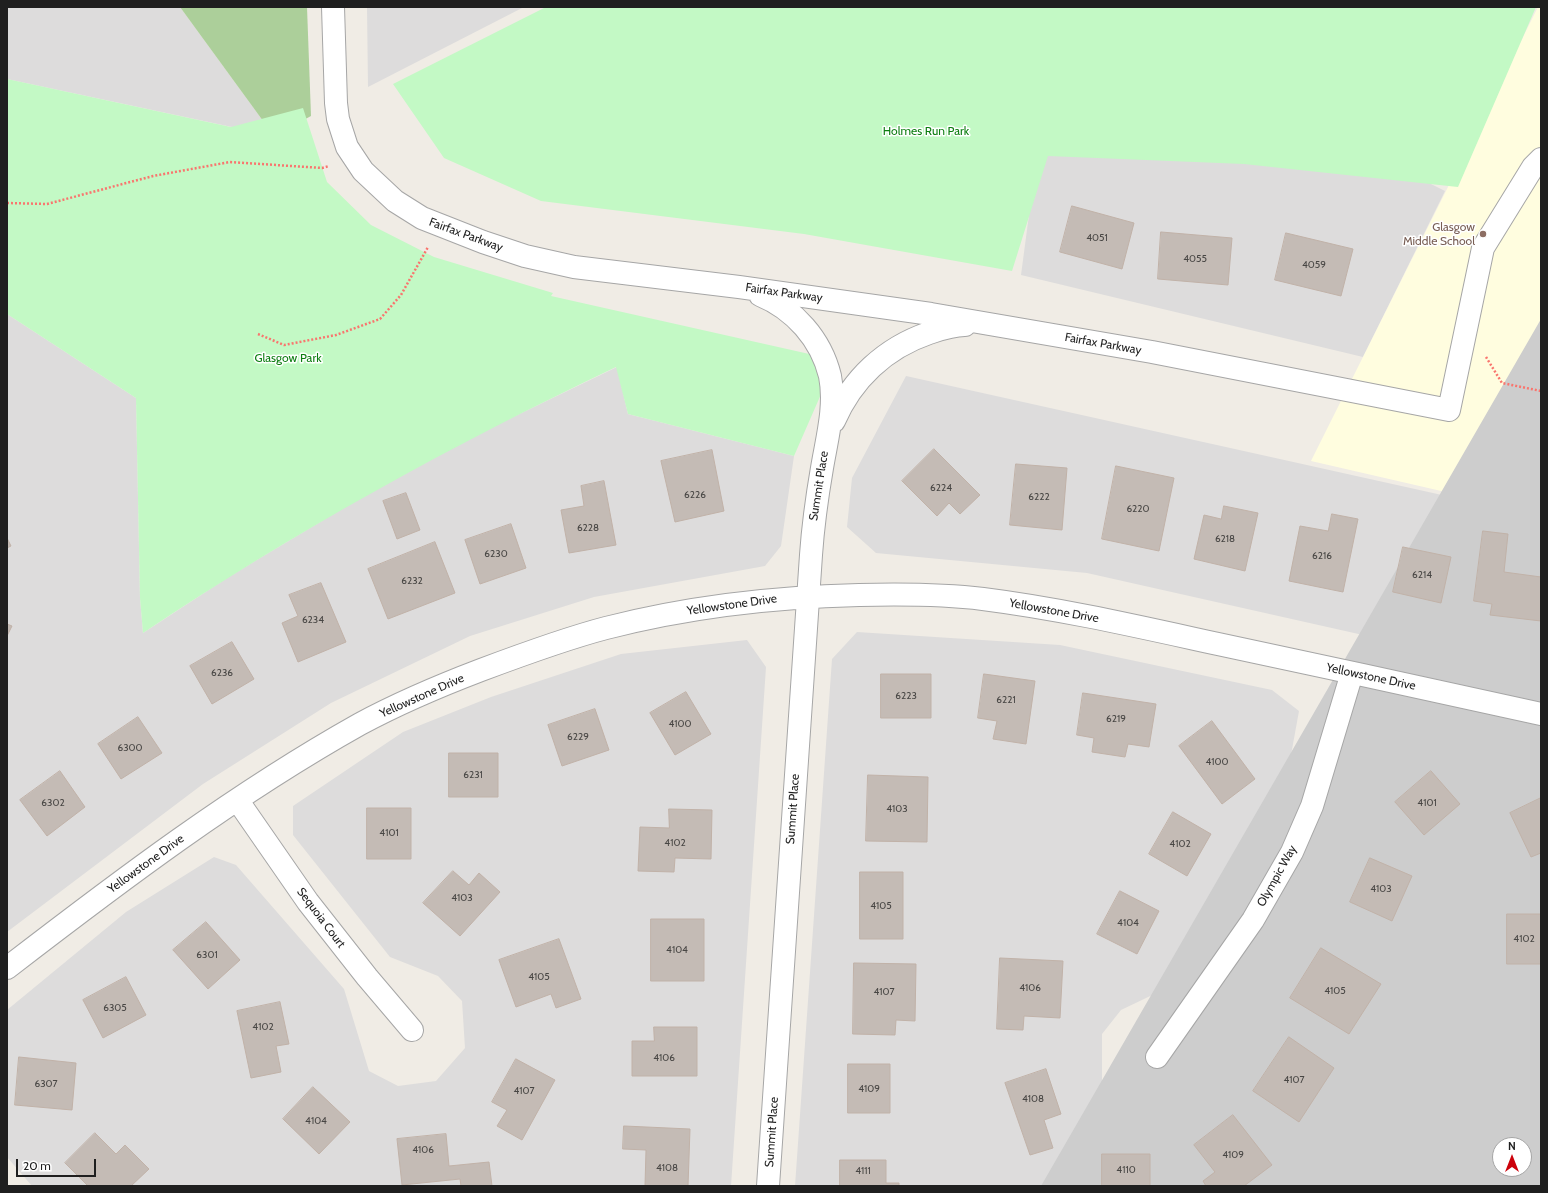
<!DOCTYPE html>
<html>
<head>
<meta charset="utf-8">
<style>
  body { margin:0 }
  #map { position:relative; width:1548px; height:1193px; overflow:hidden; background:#f0ece5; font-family:Cabin,sans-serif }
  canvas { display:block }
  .frame { position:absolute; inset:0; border:8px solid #1f1f1f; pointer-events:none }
  .north { position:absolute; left:1492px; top:1137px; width:40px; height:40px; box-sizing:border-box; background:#fff; border:1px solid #a5a5a5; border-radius:50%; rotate:0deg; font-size:11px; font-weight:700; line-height:16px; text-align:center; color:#1f1f1f }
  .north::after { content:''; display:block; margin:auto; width:14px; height:18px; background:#cc020b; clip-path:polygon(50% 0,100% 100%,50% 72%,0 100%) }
  .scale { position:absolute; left:16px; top:1159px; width:80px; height:18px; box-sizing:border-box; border:2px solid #1f1f1f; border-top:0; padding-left:5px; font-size:12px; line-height:14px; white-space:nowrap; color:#1f1f1f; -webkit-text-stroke:3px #fff; paint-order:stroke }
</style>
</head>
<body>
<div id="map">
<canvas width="1548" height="1193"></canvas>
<div class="frame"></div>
<div class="north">N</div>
<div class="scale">20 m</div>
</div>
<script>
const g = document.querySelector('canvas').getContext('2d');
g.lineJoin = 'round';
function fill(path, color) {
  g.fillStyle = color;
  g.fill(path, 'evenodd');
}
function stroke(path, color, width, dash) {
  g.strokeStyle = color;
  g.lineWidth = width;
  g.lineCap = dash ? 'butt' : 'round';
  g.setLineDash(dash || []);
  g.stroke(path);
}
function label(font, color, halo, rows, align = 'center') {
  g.font = font + ' Cabin,sans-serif';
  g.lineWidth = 3;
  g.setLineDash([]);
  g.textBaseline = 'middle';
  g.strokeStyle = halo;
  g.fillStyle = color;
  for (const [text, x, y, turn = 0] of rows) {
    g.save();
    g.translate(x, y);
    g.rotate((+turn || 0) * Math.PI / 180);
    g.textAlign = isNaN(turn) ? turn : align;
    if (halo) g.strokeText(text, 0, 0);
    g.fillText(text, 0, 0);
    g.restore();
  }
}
fill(new Path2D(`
  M7,7H180L274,136L7,79Z
  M367,7H524L368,87Z
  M1255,96L1445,191L1363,357L1021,275L1038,147Z
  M7,314L136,398L140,598L143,633L230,576L360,498L484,431L617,367L628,414L794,456L781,546L765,566L594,597L470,636L331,703L203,784L7,932Z
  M906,376L1541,517V675L1087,573L876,553L847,527L852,478Z
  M857,632L1060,645L1272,690L1299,711L1285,788L1167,988L1121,1010L1102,1034V1083L1369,736L1541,1186H795L832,659ZM1500,1145H1524V1169H1500Z
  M747,640L766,667L731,1186H32L7,1157V1010L126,912L214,857L236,865L344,989L369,1071L398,1086L436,1081L465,1048L462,1001L438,976L390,957L293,835V806L403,732L491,697L621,654Z`), '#dddcdc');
fill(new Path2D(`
  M1538,7H1541V514L1311,461Z`), '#fffddf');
fill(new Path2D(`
  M1541,319V1186H1041ZM1500,1145H1524V1169H1500Z`), '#cdcdcd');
fill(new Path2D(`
  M180,7H307L311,116L274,136Z`), '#accf9a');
fill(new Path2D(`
  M546,7H1536L1458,187L1244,164L1048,156L1012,271L804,234L541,201L444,158L393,84Z
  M7,79L231,127L303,108L327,182L371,225L434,257L553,293L551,296L836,360L794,456L628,414L616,367C452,445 294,532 143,633L140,598L136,398L7,314Z`), '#c3f9c5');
const building = new Path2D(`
  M1072,206L1134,223L1122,269L1060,252Z
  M1161,232L1232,238L1228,285L1158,279Z
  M1286,233L1353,249L1341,296L1275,280Z
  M934,449L980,495L960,514L949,503L937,516L902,481Z
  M712,450L724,511L675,522L661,461Z
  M1016,464L1067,468L1062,530L1010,525Z
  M1116,466L1174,478L1159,551L1102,539Z
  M604,481L616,545L569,553L561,510L584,506L581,486Z
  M406,493L420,530L397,539L383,501Z
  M1224,506L1258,513L1245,571L1194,559L1204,515L1221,519Z
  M1332,514L1358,519L1343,592L1289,581L1300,526L1328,531Z
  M511,524L526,568L480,584L465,540Z
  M1483,531L1508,534L1504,572L1541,577V621L1490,615L1492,604L1474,601Z
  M7,538L11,546L7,548Z
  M435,542L455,593L388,619L368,569Z
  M1403,547L1451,557L1441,603L1393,592Z
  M321,583L346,642L298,662L282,623L298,616L289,595Z
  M7,624L12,626L7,636Z
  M232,642L254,679L212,704L190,666Z
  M881,674H931V718H881Z
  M984,674L1035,681L1026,744L993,739L997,721L978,718Z
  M686,692L711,734L675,755L650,713Z
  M1083,693L1156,704L1149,747L1128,744L1125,757L1092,752L1094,738L1077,735Z
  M595,709L609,750L562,766L548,725Z
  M138,717L162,753L121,779L98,744Z
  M1212,721L1255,779L1222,804L1179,746Z
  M449,753H498V797H449Z
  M60,771L85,807L47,836L20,800Z
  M1431,771L1460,804L1424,835L1395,802Z
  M868,775L928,777L927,842L866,841Z
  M1541,798V853L1531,857L1510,813Z
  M367,808H411V859H367Z
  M669,809L712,810L711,859L675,858L674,872L638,871L640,827L669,828Z
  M1173,812L1211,834L1187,876L1149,854Z
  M1370,858L1412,876L1392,921L1350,902Z
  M453,871L469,885L479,873L500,892L460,936L423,903Z
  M860,872H903V939H860Z
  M1120,891L1159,911L1137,954L1097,934Z
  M1507,914H1541V964H1507Z
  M651,919H704V981H651Z
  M206,922L240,960L208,989L173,950Z
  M559,939L581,999L556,1008L551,994L516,1007L499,960Z
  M1321,948L1381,984L1349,1034L1290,998Z
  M1000,958L1063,961L1060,1018L1024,1016L1023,1030L997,1029Z
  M854,963L916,964L915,1021L896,1020L895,1035L853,1034Z
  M126,977L146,1015L103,1038L83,1000Z
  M280,1002L289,1044L276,1046L281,1072L251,1078L237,1011Z
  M654,1027H697V1076H632V1041H654Z
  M1289,1037L1334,1068L1299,1122L1253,1091Z
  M19,1057L76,1063L72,1110L15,1105Z
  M516,1059L555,1080L522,1140L497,1126L507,1110L492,1102Z
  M848,1064H890V1113H848Z
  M1046,1069L1061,1114L1044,1120L1053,1148L1030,1155L1005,1083Z
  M313,1087L350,1122L319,1154L283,1119Z
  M1233,1115L1272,1165L1244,1186H1206L1203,1181L1215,1172L1194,1145Z
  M624,1126L690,1129L688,1186H645L646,1150L623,1149Z
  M95,1133L116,1154L125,1145L149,1169L131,1186H88L65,1163Z
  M446,1134L449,1166L489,1162L492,1186H461L460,1179L402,1185L397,1139Z
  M1102,1154H1150V1186H1102Z
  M840,1160H886V1183H899V1186H840Z`);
fill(building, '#c4bbb5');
stroke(building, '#c1b2a8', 1);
const minor = new Path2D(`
  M333,7L336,103L338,119L347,147L363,171L395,201L422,218L483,242L525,256L574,267L739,287L931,314L1152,352L1449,410L1483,248L1533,167L1541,159
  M760,295C794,309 821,339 830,376C836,406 827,438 822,468C817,497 813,526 811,555C796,766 782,976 768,1186
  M834,421C852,379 885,348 929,333C941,329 952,325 965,325
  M238,801L308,902L367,977L412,1030
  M7,968C120,881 235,794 360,724C399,703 439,686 481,670C521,655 564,639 606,628C688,607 774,597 859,595C900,594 942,594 983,599C1062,609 1140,627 1218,644C1326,667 1433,690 1541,714
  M1157,1057L1253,920L1292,852L1312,806L1352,673`);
stroke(minor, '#a6a6a6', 24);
stroke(new Path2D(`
  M7,203L47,204L153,176L230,162L322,168L329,166
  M258,334L284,345L336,335L380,319L401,295L428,247
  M1486,357L1502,383L1541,391`), '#f9756e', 2.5, [2, 2]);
stroke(minor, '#fff', 22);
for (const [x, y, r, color] of [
  [1483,234,4,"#8d6e63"]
]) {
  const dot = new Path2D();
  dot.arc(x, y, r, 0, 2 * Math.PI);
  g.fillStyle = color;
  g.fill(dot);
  stroke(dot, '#fff', 1.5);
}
label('10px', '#484644', null, [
  ["4051",1097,238],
  ["4055",1195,259],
  ["4059",1314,265],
  ["6224",941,488],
  ["6226",695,495],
  ["6222",1039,497],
  ["6220",1138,509],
  ["6228",588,528],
  ["6218",1225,539],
  ["6230",496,554],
  ["6216",1322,556],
  ["6214",1422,575],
  ["6232",412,581],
  ["6234",313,620],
  ["6236",222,673],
  ["6223",906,696],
  ["6221",1006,700],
  ["6219",1116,719],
  ["4100",680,724],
  ["6229",578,737],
  ["6300",130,748],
  ["4100",1217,762],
  ["6231",473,775],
  ["6302",53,803],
  ["4101",1427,803],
  ["4103",897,809],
  ["4101",389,833],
  ["4102",675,843],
  ["4102",1180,844],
  ["4103",1381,889],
  ["4103",462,898],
  ["4105",881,906],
  ["4104",1128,923],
  ["4102",1524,939],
  ["4104",677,950],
  ["6301",207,955],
  ["4105",539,977],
  ["4106",1030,988],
  ["4105",1335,991],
  ["4107",884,992],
  ["6305",115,1008],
  ["4102",263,1027],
  ["4106",664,1058],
  ["4107",1294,1080],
  ["6307",46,1084],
  ["4109",869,1089],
  ["4107",524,1091],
  ["4108",1033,1099],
  ["4104",316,1121],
  ["4106",423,1150],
  ["4109",1233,1155],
  ["4108",667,1168],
  ["4110",1126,1170],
  ["4111",863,1171]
]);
label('12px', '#0d7e11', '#fff', [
  ["Holmes Run Park",926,131],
  ["Glasgow Park",288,358]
]);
label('12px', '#785e54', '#fff', [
  ["Glasgow",1475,227],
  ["Middle School",1475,241]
], 'right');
label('12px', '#1f1f1f', '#fff', [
  ["Fairfax Parkway",466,235,20],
  ["Fairfax Parkway",784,293,8],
  ["Fairfax Parkway",1103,344,10],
  ["Summit Place",819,486,-81],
  ["Yellowstone Drive",732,605,-8],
  ["Yellowstone Drive",1054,611,10],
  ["Yellowstone Drive",1371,677,12],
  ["Yellowstone Drive",422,696,-24],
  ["Summit Place",793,809,-86],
  ["Yellowstone Drive",146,864,-36],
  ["Olympic Way",1277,876,-61],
  ["Sequoia Court",321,918,53],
  ["Summit Place",772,1132,-86]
]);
</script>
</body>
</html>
